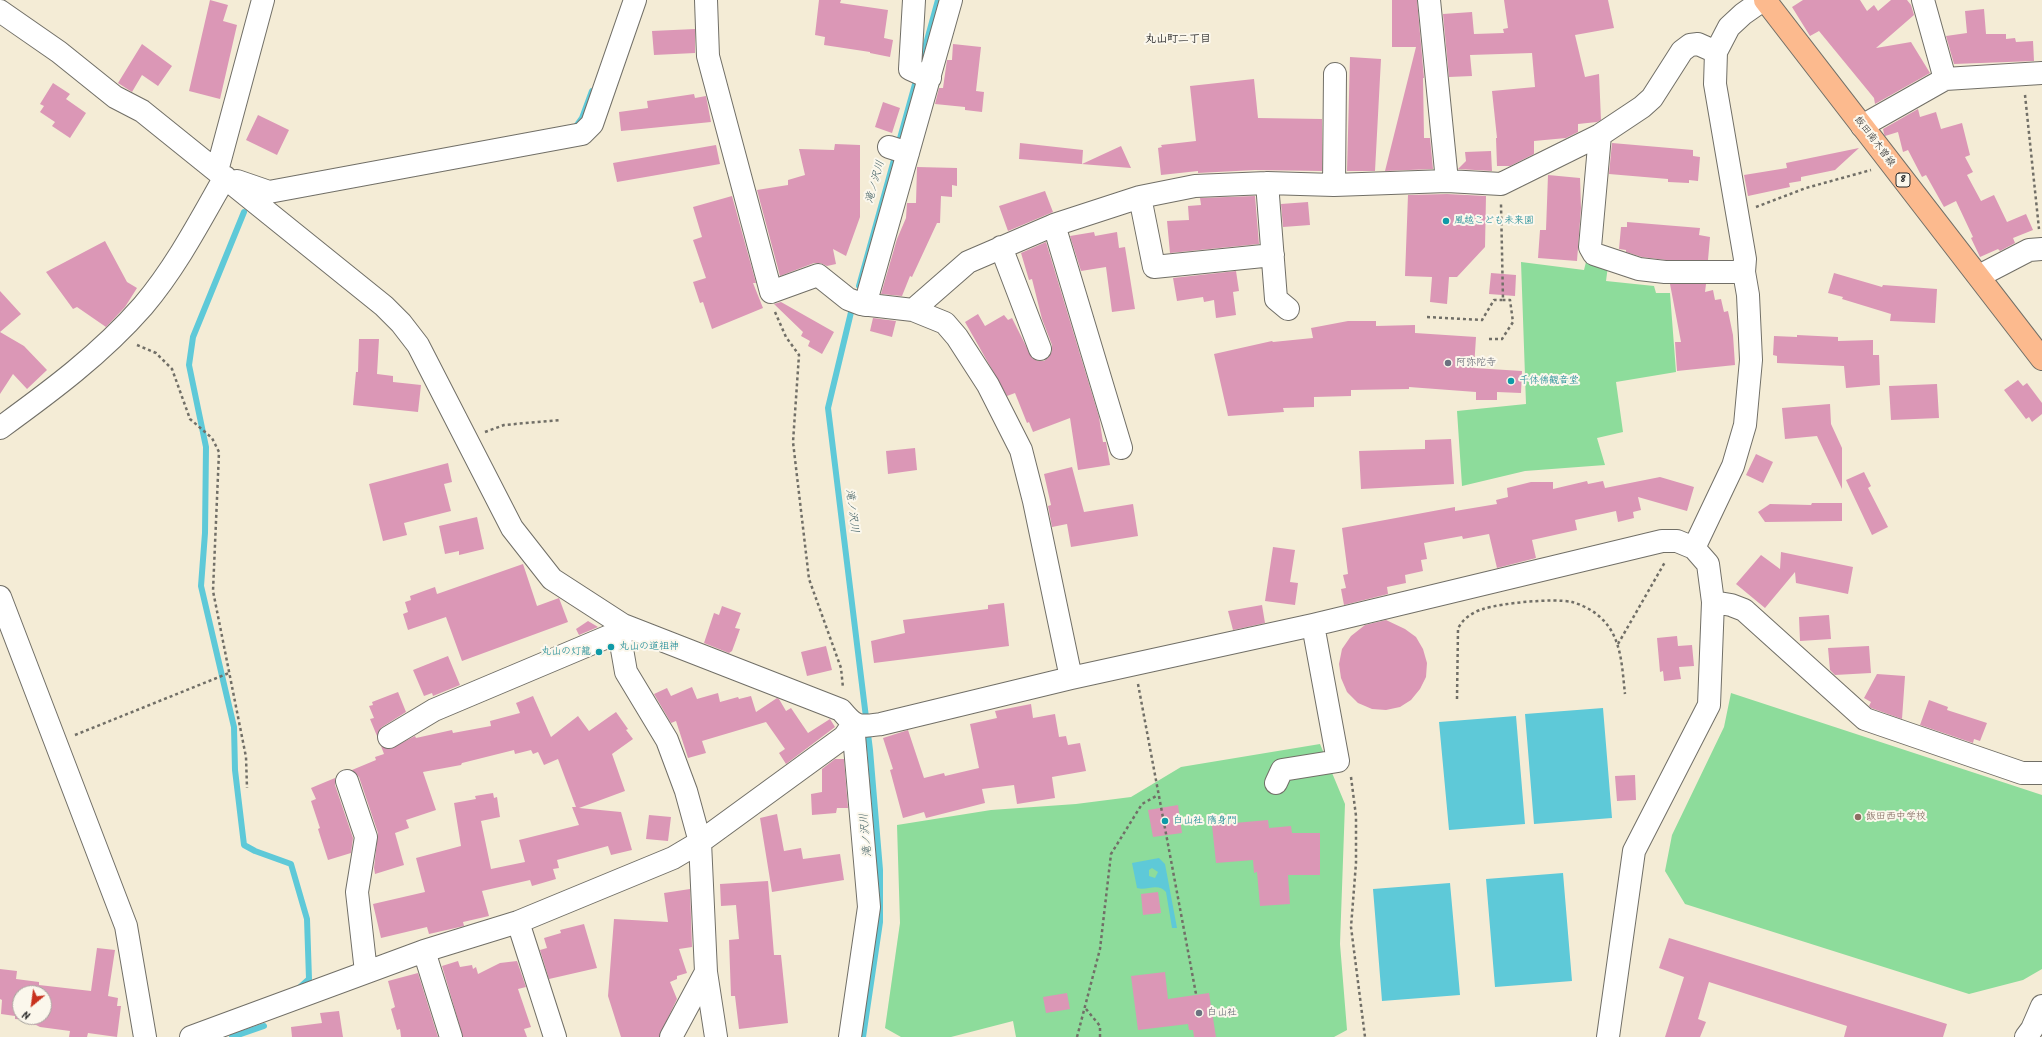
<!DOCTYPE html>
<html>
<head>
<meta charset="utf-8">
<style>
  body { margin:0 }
  #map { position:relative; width:2042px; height:1037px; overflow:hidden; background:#f4ecd6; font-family:Kalam,sans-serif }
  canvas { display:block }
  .north { position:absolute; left:12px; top:985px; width:40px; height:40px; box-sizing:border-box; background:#fbf7ec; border:1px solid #a8a59f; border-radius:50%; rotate:209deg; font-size:11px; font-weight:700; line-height:16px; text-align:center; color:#2b2b2b }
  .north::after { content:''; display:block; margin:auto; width:14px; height:18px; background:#c8321e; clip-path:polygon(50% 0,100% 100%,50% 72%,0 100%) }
</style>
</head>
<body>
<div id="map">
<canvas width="2042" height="1037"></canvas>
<div class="north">N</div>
</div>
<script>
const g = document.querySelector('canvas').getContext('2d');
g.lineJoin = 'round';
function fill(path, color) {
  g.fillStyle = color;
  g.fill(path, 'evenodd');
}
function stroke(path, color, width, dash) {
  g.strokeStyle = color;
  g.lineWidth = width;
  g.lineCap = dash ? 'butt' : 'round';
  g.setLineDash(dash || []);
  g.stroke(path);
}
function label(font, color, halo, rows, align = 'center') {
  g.font = font + ' Kalam,"Klee One",sans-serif';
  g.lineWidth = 4;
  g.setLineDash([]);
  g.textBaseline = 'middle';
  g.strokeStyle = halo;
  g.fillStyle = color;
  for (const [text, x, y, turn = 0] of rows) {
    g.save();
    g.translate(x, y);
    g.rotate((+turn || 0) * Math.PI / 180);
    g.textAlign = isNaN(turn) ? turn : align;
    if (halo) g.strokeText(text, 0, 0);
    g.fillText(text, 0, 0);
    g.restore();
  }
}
fill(new Path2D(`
  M1521,262L1584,270L1586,262L1608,266L1606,281L1654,286L1656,293H1670L1676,372L1616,382L1623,432L1597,438L1605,465L1525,471L1462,486L1457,411L1526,404Z
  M1731,693L2042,795V969L2023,980L1969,994L1685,904L1665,871L1672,835L1724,727Z
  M1320,744L1345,804L1340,944L1347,1030L1334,1037H1016L1013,1021L951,1037H901L885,1028L900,923L897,825L991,810L1076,804L1131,797L1181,767Z`), '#8ddc9b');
fill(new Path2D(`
  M1603,708L1612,818L1534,824L1525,714Z
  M1516,716L1525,824L1449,830L1439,722Z
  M1159,858L1165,864L1177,928H1172L1166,892C1158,882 1147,891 1137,888L1132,863ZM1152,868L1158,872L1155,878L1149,876V870Z
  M1563,873L1572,981L1495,987L1486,879Z
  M1450,883L1460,995L1382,1001L1373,889Z`), '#5ec9d8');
stroke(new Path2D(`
  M920,66L938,0
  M577,125L582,118L592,91
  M244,212L193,337L189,365L206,447L205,533L201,586L234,727L235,770L244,845L255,851L291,864L307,919L309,979L299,988
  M859,286L917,77
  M853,304L828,408L870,750L880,870V922L863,1037
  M232,1037L264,1026`), '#5ec9d8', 6);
fill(new Path2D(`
  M210,0L228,5L223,21L237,25L220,99L189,91Z
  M819,0H841L840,3L888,10L884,38L893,40L890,57L870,53V52L824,45L825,37L815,35Z
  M1392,0H1417L1424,78H1423L1424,138H1430L1433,169L1385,171L1416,47H1392Z
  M1504,0H1608L1614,28L1575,35L1585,77L1599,74L1601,120L1597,122L1578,124V132L1566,138L1534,141V154L1510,166H1497L1496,138H1497L1492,91L1535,87L1532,53L1470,55L1472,76L1449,77L1443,14L1472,12L1474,34L1504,33L1503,29L1508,28Z
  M1803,0H1860L1867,11L1874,5L1878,11L1891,0H1907L1911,5L1914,15L1876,48L1911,42L1930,73L1875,104L1874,98L1819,31L1810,36L1792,7Z
  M1984,9L1986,34H2006V39L2015,38L2016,42L2033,41L2034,61L1954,64L1946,36L1967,33L1965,11Z
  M695,29V53L654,55L652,31Z
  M142,44L172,66L158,86L142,75L132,92L118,83Z
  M953,44L981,47L976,91L984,92L982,112L965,110V107L935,104L939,88H943L947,60H952Z
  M1350,57L1381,59L1375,171H1347Z
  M1254,79L1258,118L1322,119V171L1255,170L1198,173V171L1161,175L1158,148L1162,147L1161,145L1196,141L1190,86Z
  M53,83L70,94L66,99L86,113L70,138L52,126L55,122L40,112L44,106L40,104Z
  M694,94L695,98L706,96L711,122L621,131L619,112L648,108L647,101Z
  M883,102L900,108L892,133L875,127Z
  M1918,109L1920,117L1936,112L1941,129L1962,123L1970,155L1965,157L1973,172L1967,175L1981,201L1994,195L2007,222L2026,214L2033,230L2013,238L2015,243L2000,251L1998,249L1980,257L1971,238L1973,237L1956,201L1944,207L1926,175L1922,177L1908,150L1903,152L1898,132L1885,136L1884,134L1883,129Z
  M258,115L289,130L277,155L246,140Z
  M1020,143L1083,150L1082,164L1121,146L1131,168L1019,159Z
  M1612,143L1693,150V156L1700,157L1698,181L1689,180V183L1668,182V179L1609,174Z
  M835,144L860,145V217L846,256L833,249L836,264L827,266L820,263H814L780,276L757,190L788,185V180L805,175L799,149L834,150Z
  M716,145L720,164L617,182L613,163Z
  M1859,148L1835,170L1801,177V181L1789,183L1790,187L1748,196L1744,175L1787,168L1786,163Z
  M1491,151L1492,171L1458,169L1466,161L1465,152Z
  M917,167L957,168V186L952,185V197L941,196L940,223H937L912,277L910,276L902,296L881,294L897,239L906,218L907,203H916Z
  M1548,175L1580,178L1581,208L1577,261L1538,258L1540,230H1546Z
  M1045,191L1053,212L1008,231L999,206Z
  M1447,194L1486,196L1485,247L1457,277H1449L1447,304L1430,302L1432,277L1405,276L1408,195Z
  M732,196L756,283H753L763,308L712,329L703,302L700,303L693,282L706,278L693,240L702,237L693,207Z
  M1255,196L1259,244L1170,253L1167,221L1189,220L1188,206L1201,205L1200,198Z
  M1308,202L1310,225L1283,227L1281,204Z
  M1627,222L1700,228L1699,235L1710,237L1708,260H1666L1642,257L1626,252V250L1619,249L1621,227H1627Z
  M1094,232L1095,236L1117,232L1119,248L1125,247L1135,309L1112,312L1106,267L1081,271L1070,236Z
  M105,241L127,282L137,288L125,307L106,327L77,307L73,309L46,272Z
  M1046,242L1099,417L1103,442H1106L1110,465L1078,470L1070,418L1033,432L1029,422L1027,423L1015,393L1007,396L965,322L978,314L985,326L1004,315L1008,320L1012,318L1032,358L1038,361H1044L1049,357L1052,351V345L1042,319L1032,279L1029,280L1021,253Z
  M1236,271L1239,291L1233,292L1236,315L1216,318L1214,300L1204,302L1203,297L1177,301L1173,278Z
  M1491,273L1516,275L1515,296L1489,294Z
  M1834,273L1882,287L1883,285L1937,289L1935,323L1890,321L1891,314L1842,299L1843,297L1828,293Z
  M1670,284H1706L1705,292L1713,290L1715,300L1721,299L1724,312L1728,311L1733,335L1735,365L1677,371L1675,342H1681Z
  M0,291L21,314L0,332L24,346L47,370L27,389L13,374L0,394Z
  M781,302L834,332L822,354L808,346L810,341L801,336L803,332L774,304Z
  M873,318L896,321L892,337L870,331Z
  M1348,321H1376V326L1415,325V333L1476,337L1474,368L1522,371L1521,393L1497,392V400H1476V392L1409,387V389L1351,390V396L1314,397V407L1283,408L1284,412L1228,416L1214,354L1272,341L1273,342L1313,338L1311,328Z
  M1797,335L1838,337V341L1873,340V355H1879L1880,385L1846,388L1844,366L1777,363V356L1773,355L1774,336L1797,337Z
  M359,339H379L377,374L393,376V382L421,385L418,412L353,405L356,372H358Z
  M2018,380L2023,386L2027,383L2042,403V414L2032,422L2029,417L2026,419L2004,390Z
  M1937,384L1939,418L1891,420L1889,386Z
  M1830,404L1831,424L1842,448V489L1817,436L1785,439L1782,408Z
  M1451,439L1454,484L1361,489L1359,451L1425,449V440Z
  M915,448L917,470L888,474L886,451Z
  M1756,454L1773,462L1763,483L1746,475Z
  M448,463L452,482L444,484L451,511L404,523L407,535L383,541L369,484Z
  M1072,467L1084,512L1133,504L1138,536L1071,547L1067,524L1052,527L1048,506L1051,505L1044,474Z
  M1864,472L1871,486L1868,488L1888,527L1872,535L1846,480Z
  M1660,477L1694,487L1687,511L1638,497L1641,510L1633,512L1634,518L1618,522L1616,511L1575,520L1577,530L1532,540L1536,558L1497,568L1489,534L1463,539L1462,536L1424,543L1427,559L1421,560L1423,571L1405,575L1406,583L1387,587L1388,594L1344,605L1341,589L1346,588L1343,575L1348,574L1342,528L1455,507V511L1497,504L1496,500L1508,497L1507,488L1531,482H1553V489L1587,481L1588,484L1603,481L1605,488Z
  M1812,503H1842V521L1765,522L1758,512L1770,504L1811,505Z
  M477,517L484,549L459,555V551L445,554L439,526Z
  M1273,547L1295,550L1290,582L1298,583L1295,605L1265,601Z
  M1781,552L1853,567L1848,594L1796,583L1795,572L1765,608L1736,584L1761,555L1780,569Z
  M523,564L537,606L559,598L568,622L462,661L446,617L408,630L403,614L408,612L405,602L411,600L410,596L435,587L437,594Z
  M1004,603L1009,646L874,663L871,641L905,633L903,620L988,609V605Z
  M1262,605L1265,623L1233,630L1228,611Z
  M722,606L741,613L735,628L740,629L732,651L729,653L704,643L714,613L719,615Z
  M1829,615L1831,639L1800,641L1799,617Z
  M1386,620L1405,629L1416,637L1423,649L1427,663L1426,677L1420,689L1411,700L1400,707L1386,710L1372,709L1358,703L1347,692L1341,678L1339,664L1342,649L1351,636L1365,625Z
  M588,621L598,627L579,635L576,629Z
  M1677,636L1678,646L1692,645L1694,666L1679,667L1681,679L1664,681L1663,671L1660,672L1657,638Z
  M826,646L832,670L807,676L801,652Z
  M1869,646L1871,673L1835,675L1830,670L1828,648Z
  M448,656L460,685L433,696L432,693L424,696L413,670Z
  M1877,674L1905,676L1902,719L1871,708L1869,706L1871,702L1864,698Z
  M692,687L697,699L718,693L720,702L738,697L739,699L751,696L756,712L777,698L779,699L786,711L791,708L808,733L830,719L835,727L786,764L779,753L785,749L766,722L702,741L706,753L688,758L676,721L671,723L654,694L667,688L671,696Z
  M398,692L406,712L382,727L377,736L370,719L374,718L369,706L373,705L372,702Z
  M533,696L551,737L578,716L589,731L616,712L628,729L626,730L633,739L612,754L625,791L579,808L621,812L632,850L611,855L608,846L557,860L559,868L553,869L556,879L532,886L530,880L482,891L489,916L463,922L464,926L429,934L427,927L381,938L373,904L425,892L416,858L461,846L454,803L476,799L475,796L493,793L494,798L497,797L500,817L481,821L491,869L525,862L519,840L579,825L572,807H576L558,759L544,765L538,752L533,754L531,750L515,754L514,750L462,763L461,765L423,772L436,810L406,820L409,828L395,833L404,865L375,874L374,868L378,833L359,777L352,770L376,760L375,757L384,754L381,746L390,749L415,736L416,738L452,730L453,733L491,726L490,721L520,713L516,703Z
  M1929,700L1948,707L1947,710L1987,723L1980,741L1974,739L1973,743L1920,725Z
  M1031,704L1033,718L1055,714L1059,737L1066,736L1068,745L1080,743L1086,771L1052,777L1055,798L1017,804L1014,785L982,789L985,803L926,818L924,812L903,818L890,770L893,769L883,738L908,730L924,778L944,773L945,776L979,768L970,724L997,718L995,711Z
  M835,759H844L848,808H837L836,813L812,815L811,794L822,792V769Z
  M1635,775L1636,800L1617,801L1615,776Z
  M335,778V785L353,838L351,853L328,860L318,829L320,828L311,801L316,799L311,788Z
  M1178,805L1182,833L1153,837L1148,810Z
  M777,814L784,851L801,848L803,859L840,854L844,880L772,892L760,818Z
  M649,815L671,817L668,841L646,839Z
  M1268,820L1269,828L1291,826L1292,833H1320V875H1288L1290,904L1260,906L1257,872L1254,873L1253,860L1216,863L1212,825Z
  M768,881L774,955H781L788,1023L739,1029L735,996H731L729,940L739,939L736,905L721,906L720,884Z
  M690,889L692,947L679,949L687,973L677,976V979L670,982L677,999L659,1037H621L608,996L614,919L668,922L664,893Z
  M1158,892L1161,913L1143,915L1141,894Z
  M584,924L597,968L549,979L540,950L547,948L544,938L561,933L560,930Z
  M1669,938L1947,1024L1943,1037H1844L1847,1026L1709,982L1698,1019L1706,1022L1700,1037H1665L1684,977L1659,968Z
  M97,948L115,950L108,996L118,998L117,1006H121L117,1037L88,1033L87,1037H69L70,1031L40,1027L36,1025L28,1024V1020L15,1019V1016L1,1014L2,1000L0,999V969L17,971L16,979L39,982V985L91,991ZM20,993H44V1017H20Z
  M458,961L460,967L472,965L473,969L476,967L478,974L500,963L517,961L526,987L518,989L531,1027L524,1029L527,1037H463L442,966Z
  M1165,972L1168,999L1209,993L1216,1037H1194L1193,1030H1189L1188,1024L1138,1030L1131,976Z
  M418,973L438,1037H401L400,1029L397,1030L391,1009L395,1007L388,981Z
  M1067,993L1070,1009L1046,1013L1043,997Z
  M339,1011L343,1037H292L291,1027L322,1023L320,1013Z`), '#db97b6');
const minor = new Path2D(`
  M706,0L708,56L771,292L818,275L848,299L861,304L913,310L945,323L957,337L988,385L1021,450L1034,501L1071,678
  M914,0L910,69L930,78
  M1429,0L1447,181
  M1923,0L1945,79
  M0,11L59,52L115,97L142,111L384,306L401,323L418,345L512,528L552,579L623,625L841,710C856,728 858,727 881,724L1071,678L1313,625L1662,541H1677L1694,548L1708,564L1713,602L1709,705L1634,851L1608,1037
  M1862,126L1945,79L2042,73
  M1600,135L1590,247L1594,254L1639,269L1665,272H1744
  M889,147L908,153
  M217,171L263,0
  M237,181L269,192L582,134L592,124L635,0
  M1267,183L1276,299L1288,309
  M1334,185L1335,74
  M1140,197L1154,267L1273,255
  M1054,225L1121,448
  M1001,247L1040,349
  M1979,276L2029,250L2042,249
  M865,305L951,0
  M913,310L968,262L1054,225L1140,197L1195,186L1267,183L1334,185L1447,181L1501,184L1600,135L1642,107L1652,98L1682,51L1690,45L1698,44L1716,52
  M0,428C51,391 101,354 143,306C176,267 200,221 225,177
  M1694,548L1733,466L1745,425L1751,360L1748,295L1744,272L1745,259L1715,84L1716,52L1729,27L1743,14L1763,0
  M0,597L126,926L145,1037
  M1713,602L1731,605L1744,610L1865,719L2022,773H2042
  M619,632L626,672L667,740L686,791L700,842L706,972L671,1037
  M389,737L434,710L619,632L623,625
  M347,781L366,837L357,892L366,972
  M1276,783L1282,770L1338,761L1313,625
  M518,922L555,1037
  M424,951L451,1037
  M706,972L716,1037
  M191,1037L424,951L518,922L673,858L700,842L844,737L853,724
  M850,1037L869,907L853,724
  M2026,1037L2032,1029L2042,1006`);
const major = new Path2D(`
  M1765,0L2042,359`);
stroke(minor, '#716f67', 24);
stroke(major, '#716f67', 24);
stroke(new Path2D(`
  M2025,95L2039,229
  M1756,207L1806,188L1871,170
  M775,312L786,337L799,355L793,442L809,579L841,668L843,688
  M1427,317L1482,320L1494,300H1503L1501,204
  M1489,339H1502L1513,322L1510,300H1503
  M137,345L156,353L172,369L190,419L212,438L219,452L213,591L246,757L247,788
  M485,432L504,425L560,420
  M1618,644L1665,562
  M1138,684L1196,994
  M1457,699L1458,629C1462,619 1473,612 1483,609C1502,603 1552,598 1572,602C1582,605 1593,610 1601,618C1622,637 1622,668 1625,694
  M75,735L229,673
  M1351,777L1356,816V863L1351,927L1365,1037
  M1086,1009L1100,1026V1037
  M1077,1037L1100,949L1111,854L1142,804L1158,795`), '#716f67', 2.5, [3, 3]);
stroke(minor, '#fff', 22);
stroke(major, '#fcba8e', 22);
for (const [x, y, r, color] of [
  [1446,221,4,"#0f9aa8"],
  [1448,363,4,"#6b7280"],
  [1511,381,4,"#0f9aa8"],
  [611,647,4,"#0f9aa8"],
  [599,652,4,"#0f9aa8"],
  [1858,817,4,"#8d6e63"],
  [1165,821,4,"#0f9aa8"],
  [1199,1013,4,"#6b7280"]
]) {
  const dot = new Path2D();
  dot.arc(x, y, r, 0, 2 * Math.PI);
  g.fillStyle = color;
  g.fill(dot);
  stroke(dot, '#fbf7ec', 1.5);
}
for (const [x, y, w] of [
  [1903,180,14]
]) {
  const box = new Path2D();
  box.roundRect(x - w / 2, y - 7, w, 14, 3);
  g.fillStyle = '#fbf7ec';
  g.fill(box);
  stroke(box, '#2b2b2b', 1);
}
label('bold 9px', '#2b2b2b', null, [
  ["8",1903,180]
]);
label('10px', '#2b2b2b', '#fbf7ec', [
  ["飯田南木曽線",1874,142,53]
]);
label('10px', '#0d838f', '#fbf7ec', [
  ["風越こども未来園",1454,221],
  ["千体佛観音堂",1519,381],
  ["丸山の道祖神",619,647],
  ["丸山の灯籠",591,652,"right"],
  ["白山社 隋身門",1173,821]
], 'left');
label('10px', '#5b616d', '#fbf7ec', [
  ["阿弥陀寺",1456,363],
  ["白山社",1207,1013]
], 'left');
label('10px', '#785e54', '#fbf7ec', [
  ["飯田西中学校",1866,817]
], 'left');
label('bold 11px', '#2b2b2b', '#fbf7ec', [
  ["丸山町二丁目",1178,40]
]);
label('italic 11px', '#3a5a5f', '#fbf7ec', [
  ["滝ノ沢川",876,182,-74],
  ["滝ノ沢川",851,511,83],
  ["滝ノ沢川",867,835,-95]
]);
</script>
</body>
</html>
